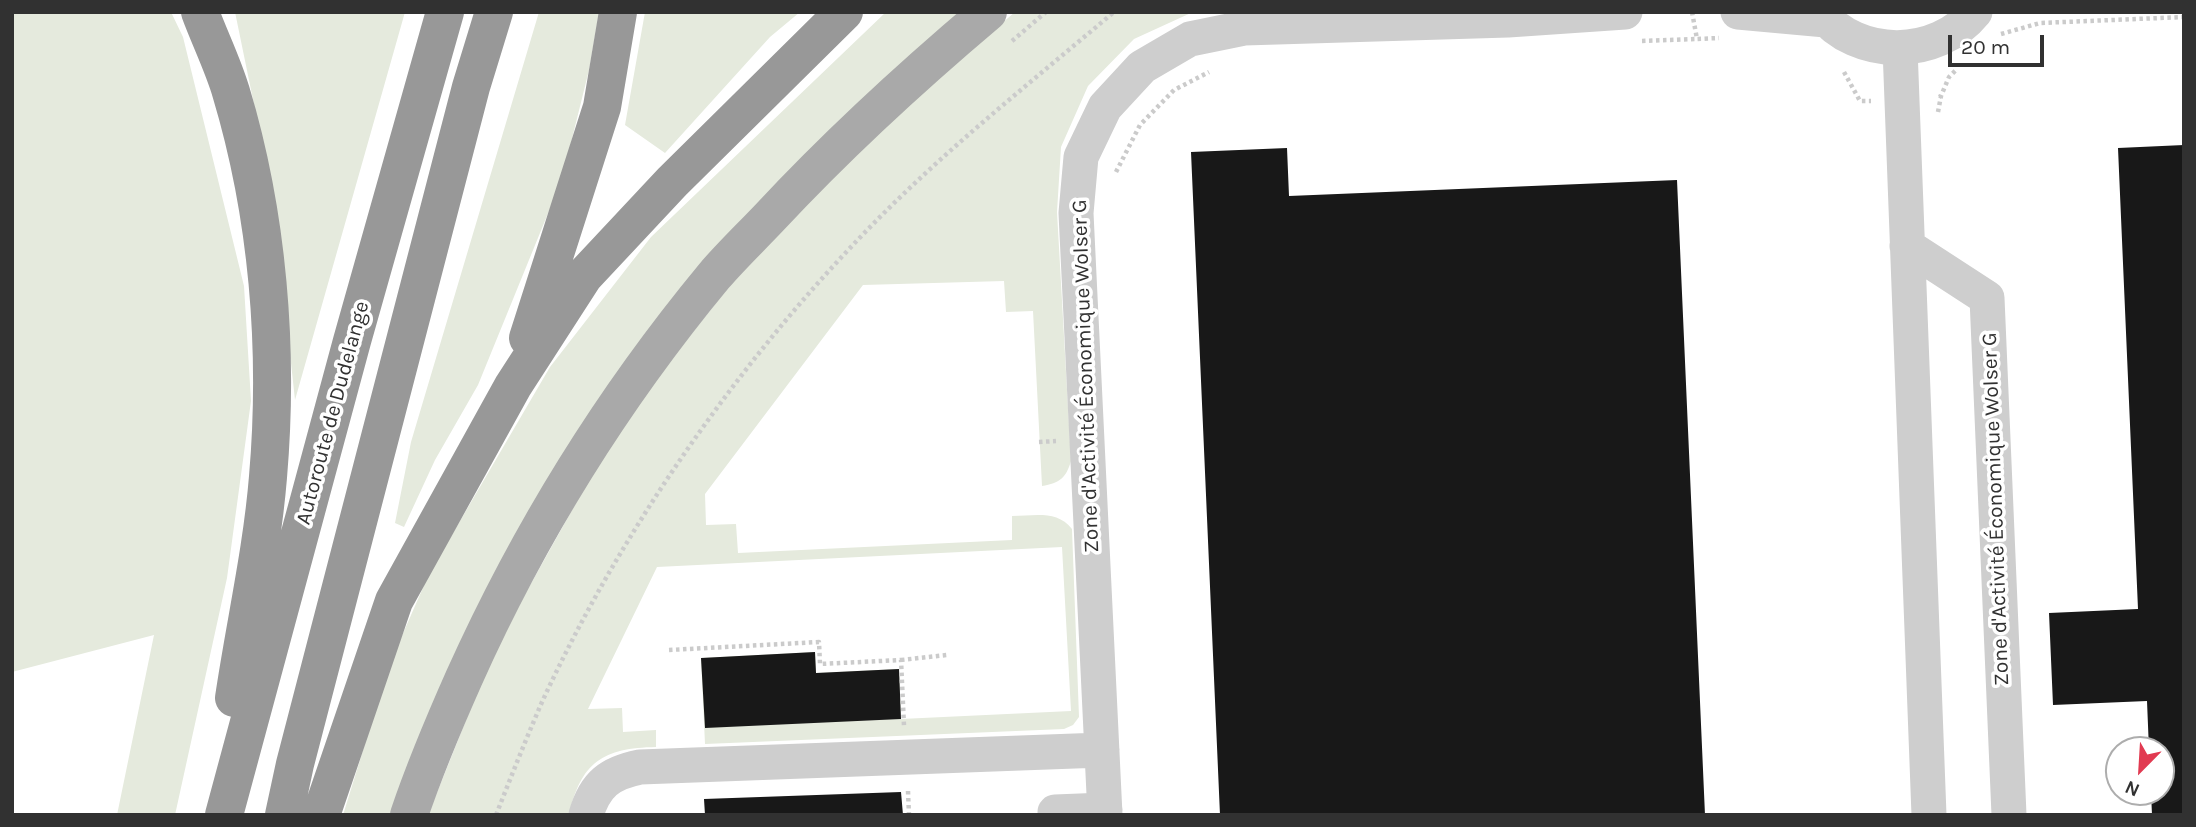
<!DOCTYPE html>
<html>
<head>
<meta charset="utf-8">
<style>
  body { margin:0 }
  #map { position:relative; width:2196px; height:827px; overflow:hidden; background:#fff; font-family:Karla,sans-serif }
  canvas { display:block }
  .frame { position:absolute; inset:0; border:14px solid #313131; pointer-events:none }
  .north { position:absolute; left:2105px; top:736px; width:70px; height:70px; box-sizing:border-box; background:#fff; border:2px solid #adadad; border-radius:50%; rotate:204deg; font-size:19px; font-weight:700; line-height:28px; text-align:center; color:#313131 }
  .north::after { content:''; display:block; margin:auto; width:24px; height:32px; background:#e13a51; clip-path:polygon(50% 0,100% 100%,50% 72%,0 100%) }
  .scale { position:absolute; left:1948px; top:35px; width:96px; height:32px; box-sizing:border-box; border:4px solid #313131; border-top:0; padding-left:9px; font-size:21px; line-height:24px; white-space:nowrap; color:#313131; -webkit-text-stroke:5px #fff; paint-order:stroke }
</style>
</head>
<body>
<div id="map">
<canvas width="2196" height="827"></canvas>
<div class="frame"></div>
<div class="north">N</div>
<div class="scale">20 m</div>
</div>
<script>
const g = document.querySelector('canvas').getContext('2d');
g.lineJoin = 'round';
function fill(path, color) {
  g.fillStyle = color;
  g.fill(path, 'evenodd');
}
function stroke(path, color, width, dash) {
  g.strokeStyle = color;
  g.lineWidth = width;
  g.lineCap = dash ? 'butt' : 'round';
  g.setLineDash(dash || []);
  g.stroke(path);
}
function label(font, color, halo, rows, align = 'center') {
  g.font = font + ' Karla,sans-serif';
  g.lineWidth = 7;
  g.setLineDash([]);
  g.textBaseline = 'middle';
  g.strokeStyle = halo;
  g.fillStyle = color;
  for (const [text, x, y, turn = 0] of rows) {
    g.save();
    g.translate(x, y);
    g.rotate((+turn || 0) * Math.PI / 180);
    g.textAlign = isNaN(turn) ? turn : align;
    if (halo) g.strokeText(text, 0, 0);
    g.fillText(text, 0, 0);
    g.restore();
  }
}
fill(new Path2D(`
  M12,12H171L183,37L244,286L251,401L227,578L175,815H117L154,635L12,672Z
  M235,12H405L295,400L273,197Z
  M539,12H599L589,70L562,179L478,385L435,460L404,527L395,523L411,442Z
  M645,12H800L770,37L665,153L625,125Z
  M886,12H961L705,262L391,815H343L390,663L429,574L550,367L651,237Z
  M1015,12H1193L1134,39L1088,86L1061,147L1057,212L1071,461C1066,478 1060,483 1042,486L1033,311L1006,312L1004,281L863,285L705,494L706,525L736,524L738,553L1012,540V516C1035,516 1057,510 1072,529L1079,717L1073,725L1064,729L705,744L701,658L815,652L816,673L899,669L901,719L1071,711L1062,547L657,567L588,709L622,708L623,732L656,730V747C603,748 581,762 569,815H428L495,648L600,460L661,372L731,284L825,182L940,76Z`), '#e5eadd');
fill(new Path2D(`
  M2184,145V815H2152L2151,792H2161V750H2149L2147,701L2053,705L2049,613L2138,609L2118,148Z
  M1287,148L1289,196L1677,180L1705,815H1220L1191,152Z
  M815,652L816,673L899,669L901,719L705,728L701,658Z
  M901,792L903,815H705L704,799Z`), '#181818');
stroke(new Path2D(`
  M1692,12L1697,39L1719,38
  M2001,34L2040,23L2184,17
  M1012,41L1046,12
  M1642,41L1697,39
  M1844,72L1860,101H1871
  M1939,97L1941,96L1949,77L1956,70
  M1938,112L1941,96
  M1116,172L1140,125L1174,90L1209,72
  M1039,442L1056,441
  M669,650L819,642L820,664L901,660L904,726
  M901,660L947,655
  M908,791L909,815
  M496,815C511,777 526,739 542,702C623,526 746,351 883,214C955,142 1036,78 1114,12`), '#cbcbcb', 4.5, [3.5, 3.5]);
stroke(new Path2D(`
  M1738,12L1826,20
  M1820,12C1857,60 1937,59 1975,12
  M1900,48L1929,815
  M1907,246L1987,298L2009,815
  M586,815C595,784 610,773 640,767L1102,750
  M1055,815V812L1105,810
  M1105,815L1076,213L1081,157L1105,107L1142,67L1190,39L1244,28L1508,20L1625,12`), '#cecece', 35);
stroke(new Path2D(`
  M409,815C425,768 444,723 464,678C529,533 613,398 714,276C731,256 751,237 769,218C837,145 911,77 988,12`), '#a9a9a9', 38);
stroke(new Path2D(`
  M200,12C210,39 223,65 231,92C268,215 279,349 268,477C262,551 245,624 234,698
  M528,338L602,107L618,12
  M224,815L352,341L445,12
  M284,815L295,764L471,87L494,12
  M321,815L394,601L513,386L584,276L672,182L844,12`), '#989898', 38);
label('21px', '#313131', '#fff', [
  ["Zone d'Activité Économique Wolser G",1086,376,-92],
  ["Autoroute de Dudelange",333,413,-75],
  ["Zone d'Activité Économique Wolser G",1996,509,-92]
]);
</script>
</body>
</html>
